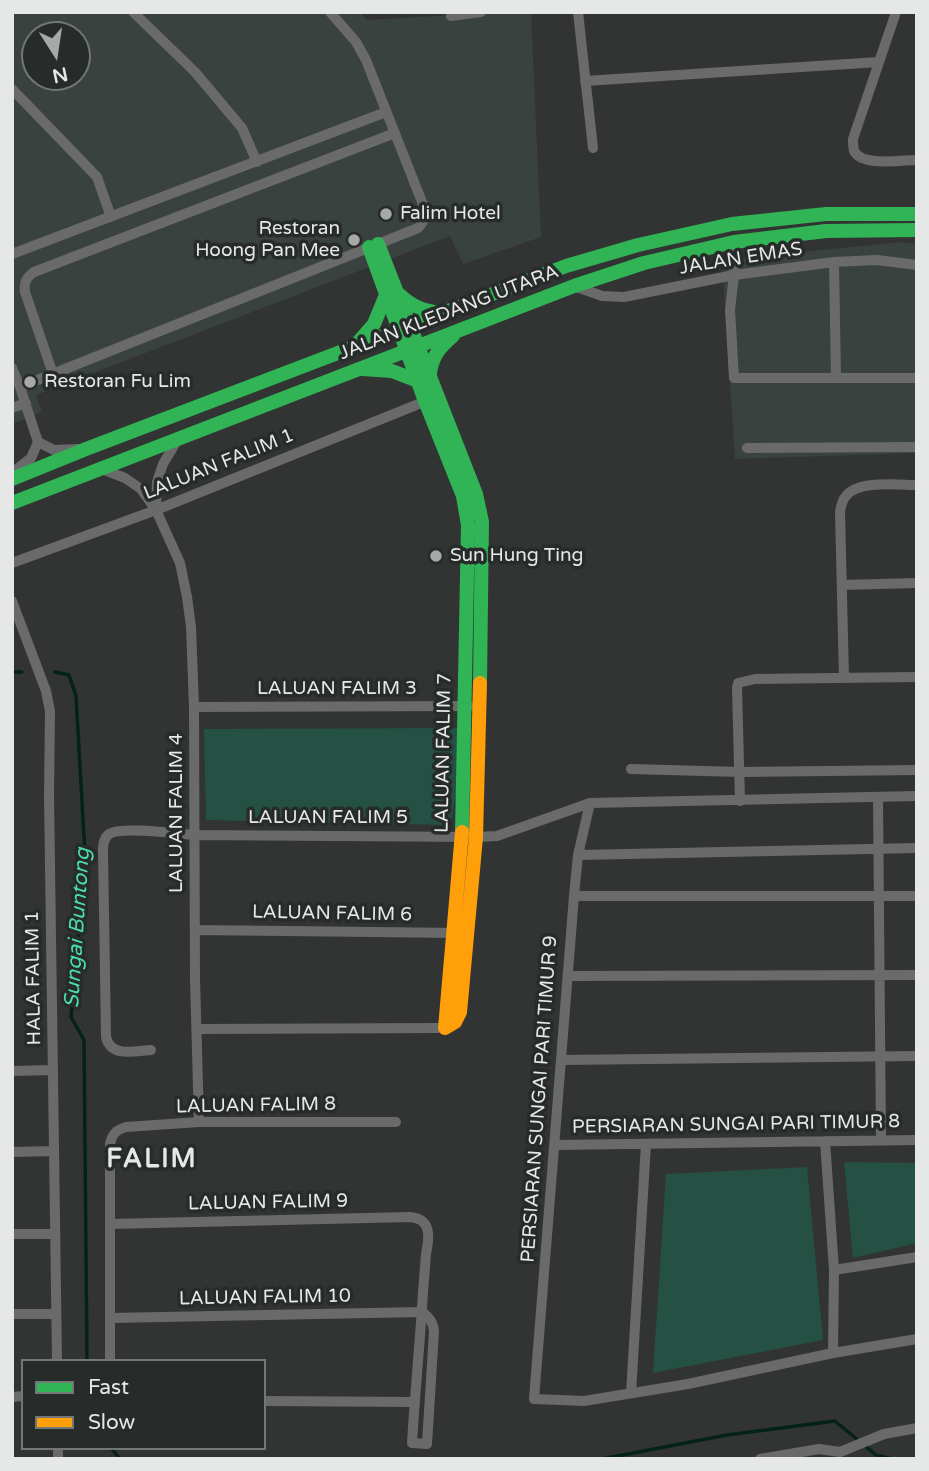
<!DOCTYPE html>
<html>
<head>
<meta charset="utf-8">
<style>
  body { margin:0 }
  #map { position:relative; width:929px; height:1471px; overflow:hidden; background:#323433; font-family:"Varela Round",sans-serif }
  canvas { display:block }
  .frame { position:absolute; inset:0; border:14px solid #e5e8e7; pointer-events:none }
  .legend { position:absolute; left:21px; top:1359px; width:245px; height:91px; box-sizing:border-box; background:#272b29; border:2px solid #737775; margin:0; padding:9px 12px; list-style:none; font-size:21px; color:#e5e8e7 }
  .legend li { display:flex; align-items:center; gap:14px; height:35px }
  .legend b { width:35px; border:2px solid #737775 }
  .north { position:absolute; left:21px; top:21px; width:70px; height:70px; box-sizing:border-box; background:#272b29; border:2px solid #737775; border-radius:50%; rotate:168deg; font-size:19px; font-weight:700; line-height:28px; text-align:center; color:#e5e8e7 }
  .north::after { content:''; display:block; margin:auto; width:24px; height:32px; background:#a6a9a8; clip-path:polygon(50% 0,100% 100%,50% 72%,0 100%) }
</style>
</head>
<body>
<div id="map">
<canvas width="929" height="1471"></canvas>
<div class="frame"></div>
<ul class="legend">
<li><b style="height:9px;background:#30b455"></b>Fast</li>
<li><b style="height:9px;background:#ff9f0a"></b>Slow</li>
</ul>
<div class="north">N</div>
</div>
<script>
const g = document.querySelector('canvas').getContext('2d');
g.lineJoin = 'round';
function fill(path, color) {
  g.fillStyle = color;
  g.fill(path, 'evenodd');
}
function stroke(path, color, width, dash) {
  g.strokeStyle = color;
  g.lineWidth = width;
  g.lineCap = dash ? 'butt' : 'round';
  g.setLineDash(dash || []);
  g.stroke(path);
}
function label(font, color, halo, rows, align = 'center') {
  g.font = font + ' "Varela Round",sans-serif';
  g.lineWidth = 7;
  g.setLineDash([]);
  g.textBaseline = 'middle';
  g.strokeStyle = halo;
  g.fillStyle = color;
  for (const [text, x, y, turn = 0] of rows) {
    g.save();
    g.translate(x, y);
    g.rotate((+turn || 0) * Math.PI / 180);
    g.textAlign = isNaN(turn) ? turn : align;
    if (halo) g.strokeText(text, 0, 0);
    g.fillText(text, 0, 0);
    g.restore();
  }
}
fill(new Path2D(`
  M12,12H359L367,20L503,12H531L541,237L463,264L450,236L36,395L42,412L12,424ZM35,35H77V77H35Z
  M901,242L917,244V453L735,459L722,260Z`), '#39423e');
fill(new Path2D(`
  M458,728L456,795L450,825L206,820L204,729Z
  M844,1162L917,1163V1243L853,1258Z
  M807,1167L823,1340L653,1373L666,1174Z`), '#245143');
stroke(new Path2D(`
  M12,672H22
  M55,672L69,675L76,696L85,855L71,1017L84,1040L87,1361
  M111,1448L120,1459
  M602,1459L727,1435L835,1421L876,1455L892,1459`), '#042219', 3.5);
stroke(new Path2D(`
  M133,12L195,72L242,128L257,162
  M578,12L593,148
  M896,12L853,139C853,143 853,147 854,151C862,167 902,160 917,160
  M451,16L481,12
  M585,81L879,62
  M12,89L97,177L111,217
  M734,242V275L730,310L734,378H917
  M12,254L386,112
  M834,262L836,378
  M574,286L602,296L624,297L734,275L834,262L877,260L917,265
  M12,368L20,387L38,442
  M53,374L25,292C24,282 26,278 34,272L395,133
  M20,387L418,228C425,221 426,216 424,207L366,60L356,42L330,12
  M12,408L26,403
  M38,442L54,450L78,449
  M747,448L917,447
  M102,469L125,478L141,489L156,510L180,563L187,597L191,627L194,707L195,979L199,1122
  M12,473L31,458L38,442
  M156,510L157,482L163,464L178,439
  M12,563L156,510L431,399
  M842,585L917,583
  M12,601L46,691L50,711L49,795L57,1361
  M844,678L840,512C841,506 842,500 846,496C858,480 898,485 917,485
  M194,707L469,706
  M631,769L740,772L917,770
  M878,797L881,1140
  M740,801L737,688L738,683L755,679L917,677
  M590,803L578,855L574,896L534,1399L584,1401L688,1384L833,1353L917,1339
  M578,855L917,848
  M574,896H917
  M196,930L460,933
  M568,976L917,975
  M197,1029L445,1028
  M151,1050C135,1051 111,1058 106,1037L103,849C103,843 104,838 109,834C121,826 178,834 194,835L476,837L497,836L590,803L917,796
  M561,1060L917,1056
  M12,1071L53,1070
  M825,1141L834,1270L833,1353
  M555,1145L917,1140
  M12,1152L54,1151
  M12,1234H55
  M834,1270L917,1257
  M12,1314H56
  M110,1318L422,1312C430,1318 433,1322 434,1331L427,1444L412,1443C415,1393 420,1343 423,1292C424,1280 425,1267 426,1254C427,1248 429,1240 428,1233C427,1222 420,1218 410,1217L110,1224
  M110,1361V1144C112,1134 116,1130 126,1127L199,1122H396
  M631,1393L646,1144
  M12,1397L23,1396
  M264,1401L415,1402
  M58,1448V1459
  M840,1452L884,1434L917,1428
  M760,1459L819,1449L840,1452`), '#6a6a6a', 10);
stroke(new Path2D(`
  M378,244L476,494L482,522L480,683
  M369,247L425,401L463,496L468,525L462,832
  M400,295C412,307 423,310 440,313
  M354,347L374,324L386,295
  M362,369L392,371L418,381
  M430,373C432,356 440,347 453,336
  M12,479L86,449L566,266L638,245L732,224L826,214H917
  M12,503L574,286L644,263L734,242L826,231L917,230`), '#30b455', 14);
stroke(new Path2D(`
  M445,1028L455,1022L460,1012L476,837L480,683
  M445,1028L462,832`), '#ff9f0a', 14);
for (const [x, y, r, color] of [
  [386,214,7,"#a6a9a8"],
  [354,240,7,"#a6a9a8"],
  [30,382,7,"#a6a9a8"],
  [436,556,7,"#a6a9a8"]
]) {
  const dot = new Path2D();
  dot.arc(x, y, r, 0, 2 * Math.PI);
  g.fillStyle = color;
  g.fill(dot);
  stroke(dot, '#272b29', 2.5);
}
label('19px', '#e5e8e7', '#272b29', [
  ["Falim Hotel",400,214],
  ["Restoran",340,229,"right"],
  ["Hoong Pan Mee",340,251,"right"],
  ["Restoran Fu Lim",44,382],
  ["Sun Hung Ting",450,556]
], 'left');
label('19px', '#e5e8e7', '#272b29', [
  ["JALAN EMAS",741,259,-9],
  ["JALAN KLEDANG UTARA",449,313,-21],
  ["LALUAN FALIM 1",219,465,-22],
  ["LALUAN FALIM 3",337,689],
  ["LALUAN FALIM 7",444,753,-89],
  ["LALUAN FALIM 4",177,813,-90],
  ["LALUAN FALIM 5",328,818],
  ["LALUAN FALIM 6",332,914,1],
  ["HALA FALIM 1",34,978,-91],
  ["PERSIARAN SUNGAI PARI TIMUR 9",540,1099,-86],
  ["LALUAN FALIM 8",256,1106,-1],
  ["PERSIARAN SUNGAI PARI TIMUR 8",736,1125,-1],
  ["LALUAN FALIM 9",268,1203,-1],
  ["LALUAN FALIM 10",265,1298,-1]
]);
label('italic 21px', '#4cdbb0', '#272b29', [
  ["Sungai Buntong",78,928,-86]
]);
g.letterSpacing = '2px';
label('bold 26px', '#e5e8e7', '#272b29', [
  ["FALIM",152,1160]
]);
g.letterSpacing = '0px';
</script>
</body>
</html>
